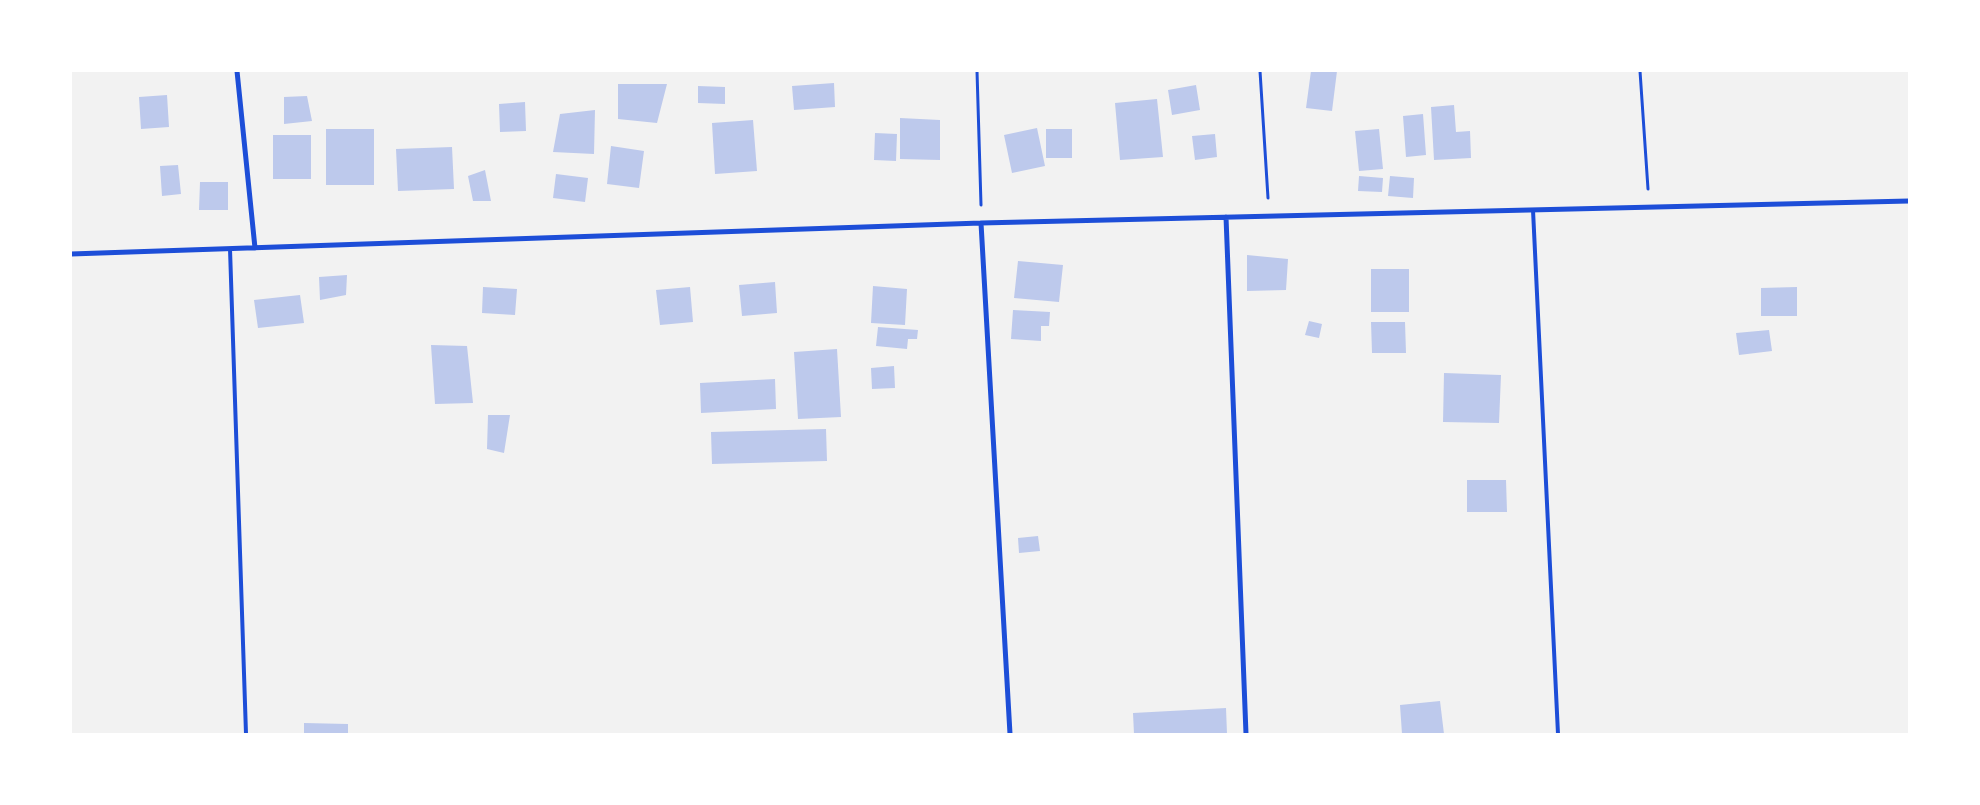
<!DOCTYPE html>
<html>
<head>
<meta charset="utf-8">
<style>
  body { margin:0 }
  #map { position:relative; width:1980px; height:805px; overflow:hidden; background:#f2f2f2; font-family:Jost,sans-serif }
  canvas { display:block }
  .frame { position:absolute; inset:0; border:72px solid #fff; pointer-events:none }
</style>
</head>
<body>
<div id="map">
<canvas width="1980" height="805"></canvas>
<div class="frame"></div>
</div>
<script>
const g = document.querySelector('canvas').getContext('2d');
g.lineJoin = 'round';
function fill(path, color) {
  g.fillStyle = color;
  g.fill(path, 'evenodd');
}
function stroke(path, color, width, dash) {
  g.strokeStyle = color;
  g.lineWidth = width;
  g.lineCap = dash ? 'butt' : 'round';
  g.setLineDash(dash || []);
  g.stroke(path);
}
fill(new Path2D(`
  M1311,71H1337L1332,111L1306,108Z
  M834,83L835,107L794,110L792,86Z
  M618,84H667L657,123L618,119Z
  M1196,85L1200,110L1172,115L1168,90Z
  M698,86L725,87V104L698,103Z
  M167,95L169,127L141,129L139,97Z
  M307,96L312,121L284,124V97Z
  M1157,99L1163,157L1120,160L1115,103Z
  M525,102L526,131L500,132L499,104Z
  M1454,105L1456,132L1470,131L1471,158L1434,160L1431,107Z
  M595,110L594,154L553,152L560,114Z
  M1423,114L1426,155L1406,157L1403,116Z
  M900,118L940,120V160L900,159Z
  M753,120L757,171L715,174L712,123Z
  M1037,128L1045,166L1012,173L1004,135Z
  M326,129H374V185H326Z
  M1046,129H1072V158H1046Z
  M1379,129L1383,169L1359,171L1355,131Z
  M875,133L897,134L896,161L874,160Z
  M1215,134L1217,157L1195,160L1192,136Z
  M273,135H311V179H273Z
  M611,146L644,151L639,188L607,184Z
  M452,147L454,189L398,191L396,149Z
  M178,165L181,194L162,196L160,166Z
  M485,170L491,201H473L468,176Z
  M556,174L588,178L585,202L553,198Z
  M1359,176L1383,178L1382,192L1358,191Z
  M1390,176L1414,178L1413,198L1388,196Z
  M200,182H228V210H199Z
  M1247,255L1288,259L1286,290L1247,291Z
  M1018,261L1063,265L1059,302L1014,298Z
  M1371,269H1409V312H1371Z
  M347,275L346,295L320,300L319,277Z
  M775,282L777,313L742,316L739,285Z
  M873,286L907,289L905,325L871,323Z
  M483,287L517,289L515,315L482,313Z
  M690,287L693,322L660,325L656,290Z
  M1797,287V316H1761V288Z
  M300,295L304,323L258,328L254,300Z
  M1013,310L1050,312L1049,326H1041V341L1011,339Z
  M1309,321L1322,324L1319,338L1305,335Z
  M1371,322H1405L1406,353H1372Z
  M878,327L918,330L917,339H908L907,349L876,346Z
  M1769,330L1772,351L1739,355L1736,333Z
  M431,345L467,346L473,403L435,404Z
  M837,349L841,417L798,419L794,352Z
  M894,366L895,388L872,389L871,368Z
  M1444,373L1501,375L1499,423L1443,422Z
  M775,379L776,409L701,413L700,383Z
  M488,415H510L504,453L487,449Z
  M826,429L827,461L712,464L711,432Z
  M1467,480H1506L1507,512H1467Z
  M1038,536L1040,551L1019,553L1018,538Z
  M1440,701L1444,734H1402L1400,705Z
  M1226,708L1227,734H1134L1133,713Z
  M304,723L348,724V734H304Z`), '#bdc9ec');
stroke(new Path2D(`
  M977,71L981,205
  M1260,71L1268,198
  M1640,71L1648,189`), '#1d4ed8', 3);
stroke(new Path2D(`
  M1533,210L1558,734
  M230,249L246,734`), '#1d4ed8', 4);
stroke(new Path2D(`
  M237,71L255,248
  M1226,217L1246,734
  M981,223L1010,734
  M71,254L981,223L1909,201`), '#1d4ed8', 5);
</script>
</body>
</html>
